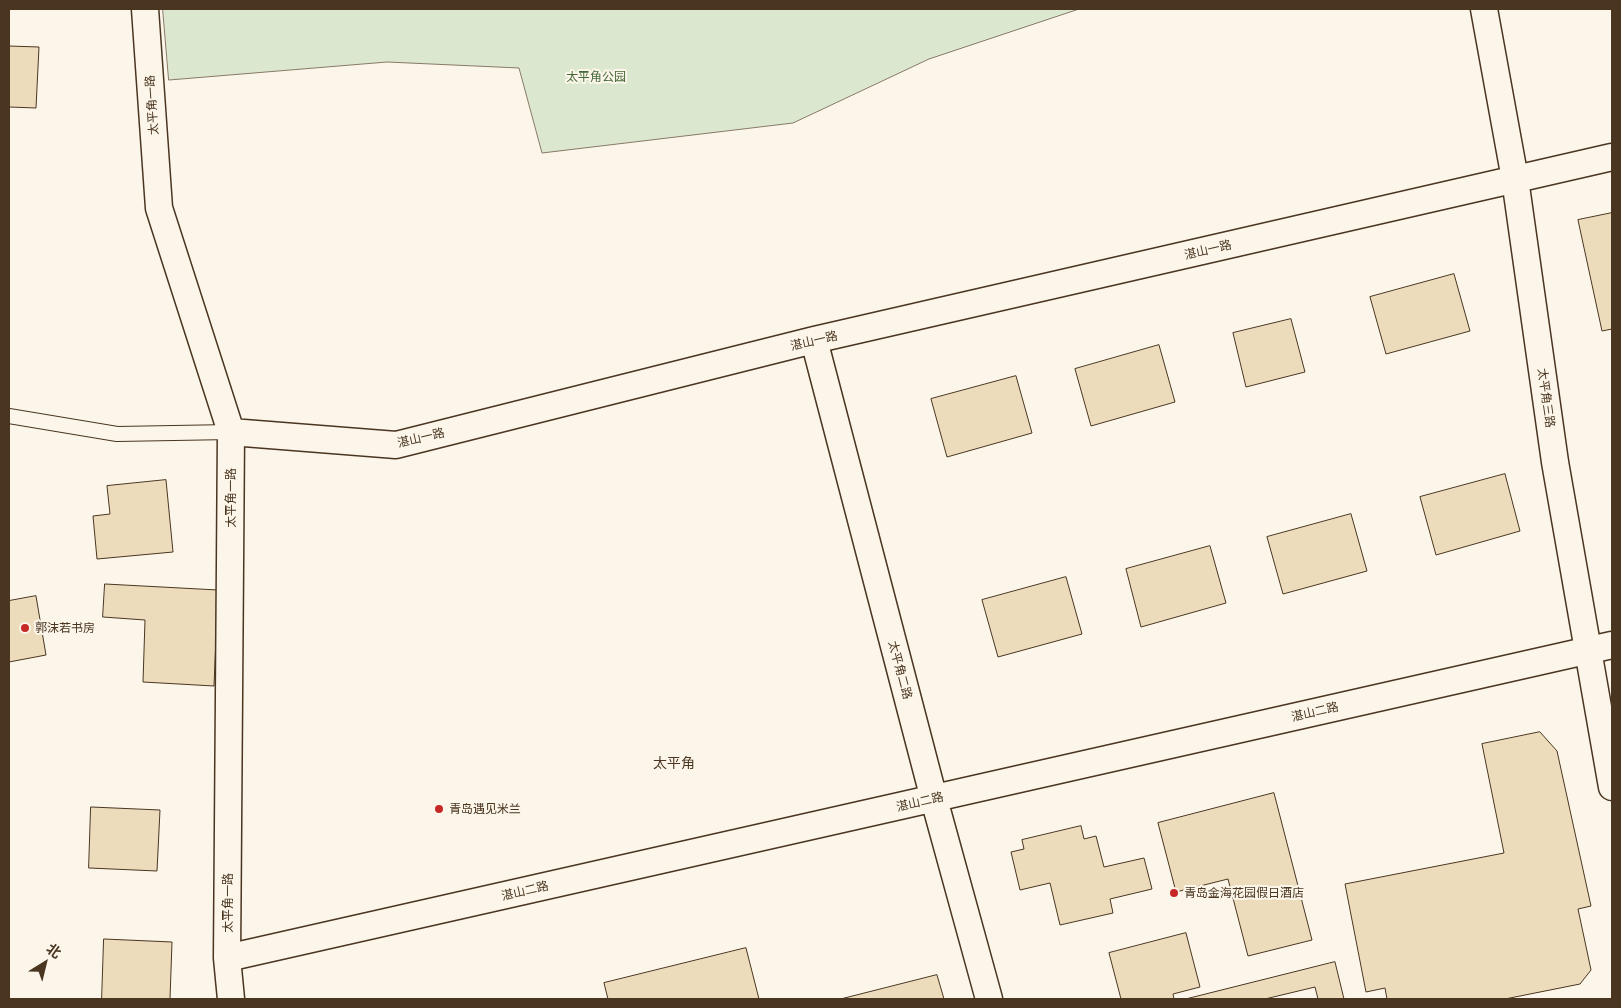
<!DOCTYPE html>
<html>
<head>
<meta charset="utf-8">
<style>
  body { margin:0 }
  #map { position:relative; width:1621px; height:1008px; overflow:hidden; background:#fbf6e9; font-family:Lato,"Noto Sans SC",sans-serif }
  canvas { display:block }
  .frame { position:absolute; inset:0; border:10px solid #4a3520; pointer-events:none }
  .north { position:absolute; left:20px; top:938px; width:50px; height:50px; -webkit-text-stroke:4px #fbf6e9; paint-order:stroke; rotate:36deg; font-size:14px; font-weight:700; line-height:20px; text-align:center; color:#4a3520 }
  .north::after { content:''; display:block; margin:auto; width:18px; height:22px; background:#4a3520; clip-path:polygon(50% 0,100% 100%,50% 72%,0 100%) }
</style>
</head>
<body>
<div id="map">
<canvas width="1621" height="1008"></canvas>
<div class="frame"></div>
<div class="north">北</div>
</div>
<script>
const g = document.querySelector('canvas').getContext('2d');
g.lineJoin = 'round';
function fill(path, color) {
  g.fillStyle = color;
  g.fill(path, 'evenodd');
}
function stroke(path, color, width, dash) {
  g.strokeStyle = color;
  g.lineWidth = width;
  g.lineCap = dash ? 'butt' : 'round';
  g.setLineDash(dash || []);
  g.stroke(path);
}
function label(font, color, halo, rows, align = 'center') {
  g.font = font + ' Lato,"Noto Sans SC",sans-serif';
  g.lineWidth = 4;
  g.setLineDash([]);
  g.textBaseline = 'middle';
  g.strokeStyle = halo;
  g.fillStyle = color;
  for (const [text, x, y, turn = 0] of rows) {
    g.save();
    g.translate(x, y);
    g.rotate((+turn || 0) * Math.PI / 180);
    g.textAlign = isNaN(turn) ? turn : align;
    if (halo) g.strokeText(text, 0, 0);
    g.fillText(text, 0, 0);
    g.restore();
  }
}
const green = new Path2D(`
  M163,9H1079L929,59L793,123L542,153L519,68L387,62L169,80Z`);
fill(green, '#dce7d0');
stroke(green, '#887966', 1);
const building = new Path2D(`
  M9,46L39,47L36,108L9,107Z
  M1612,213V329L1602,331L1578,220Z
  M1454,274L1470,331L1386,354L1370,297Z
  M1291,319L1305,372L1246,387L1233,333Z
  M1159,345L1175,402L1091,426L1075,369Z
  M1016,376L1032,433L947,457L931,399Z
  M1505,474L1520,531L1436,555L1420,497Z
  M166,480L173,552L97,559L93,516L110,514L107,486Z
  M1351,514L1367,571L1283,594L1267,537Z
  M1210,546L1226,603L1141,627L1126,569Z
  M1066,577L1082,634L998,657L982,600Z
  M105,584L218,590L214,686L143,682L145,620L103,617Z
  M36,596L46,655L9,662V601Z
  M1540,732L1557,751L1591,906L1578,909L1591,970L1580,984L1505,999H1387L1385,988L1366,992L1345,884L1504,853L1482,744Z
  M1274,793L1312,940L1248,956L1228,879L1176,892L1158,823Z
  M91,807L160,810L157,871L89,868Z
  M1081,826L1084,839L1096,836L1104,867L1144,858L1152,889L1110,899L1113,913L1060,925L1050,883L1020,890L1011,852L1024,849L1022,840Z
  M1186,933L1200,987L1173,994L1174,999H1121L1109,953Z
  M104,939L172,942L170,999H102Z
  M746,948L759,999H608L604,983Z
  M1335,962L1344,999H1318L1315,987L1265,999H1186Z
  M937,975L944,999H841Z`);
fill(building, '#ecdcbc');
stroke(building, '#4a3520', 1);
const lane = new Path2D(`
  M9,416L117,434L231,432`);
const street = new Path2D(`
  M145,9L159,208L231,432L227,958L231,999
  M1484,9L1515,179L1555,462L1612,787
  M814,340L934,799L989,999
  M231,432L396,445L814,340L1612,157
  M227,958L1612,645`);
stroke(lane, '#4a3520', 16);
stroke(street, '#4a3520', 29);
stroke(lane, '#fbf6e9', 14);
stroke(street, '#fbf6e9', 26);
for (const [x, y, r, color] of [
  [25,628,5,"#c62828"],
  [439,809,5,"#c62828"],
  [1174,893,5,"#c62828"]
]) {
  const dot = new Path2D();
  dot.arc(x, y, r, 0, 2 * Math.PI);
  g.fillStyle = color;
  g.fill(dot);
  stroke(dot, '#fbf6e9', 2);
}
label('12px', '#436837', '#fbf6e9', [
  ["太平角公园",596,77]
]);
label('12px', '#4a3520', '#fbf6e9', [
  ["太平角一路",152,105,-94],
  ["湛山一路",1208,250,-13],
  ["湛山一路",814,341,-13],
  ["太平角三路",1546,398,82],
  ["湛山一路",421,438,-13],
  ["太平角一路",231,498,-90],
  ["太平角二路",900,670,75],
  ["湛山二路",1315,712,-13],
  ["湛山二路",920,802,-13],
  ["湛山二路",525,891,-13],
  ["太平角一路",228,903,-90]
]);
label('12px', '#4a3520', '#fbf6e9', [
  ["郭沫若书房",35,628],
  ["青岛遇见米兰",449,809],
  ["青岛金海花园假日酒店",1184,893]
], 'left');
label('14px', '#4a3520', '#fbf6e9', [
  ["太平角",674,763]
]);
</script>
</body>
</html>
